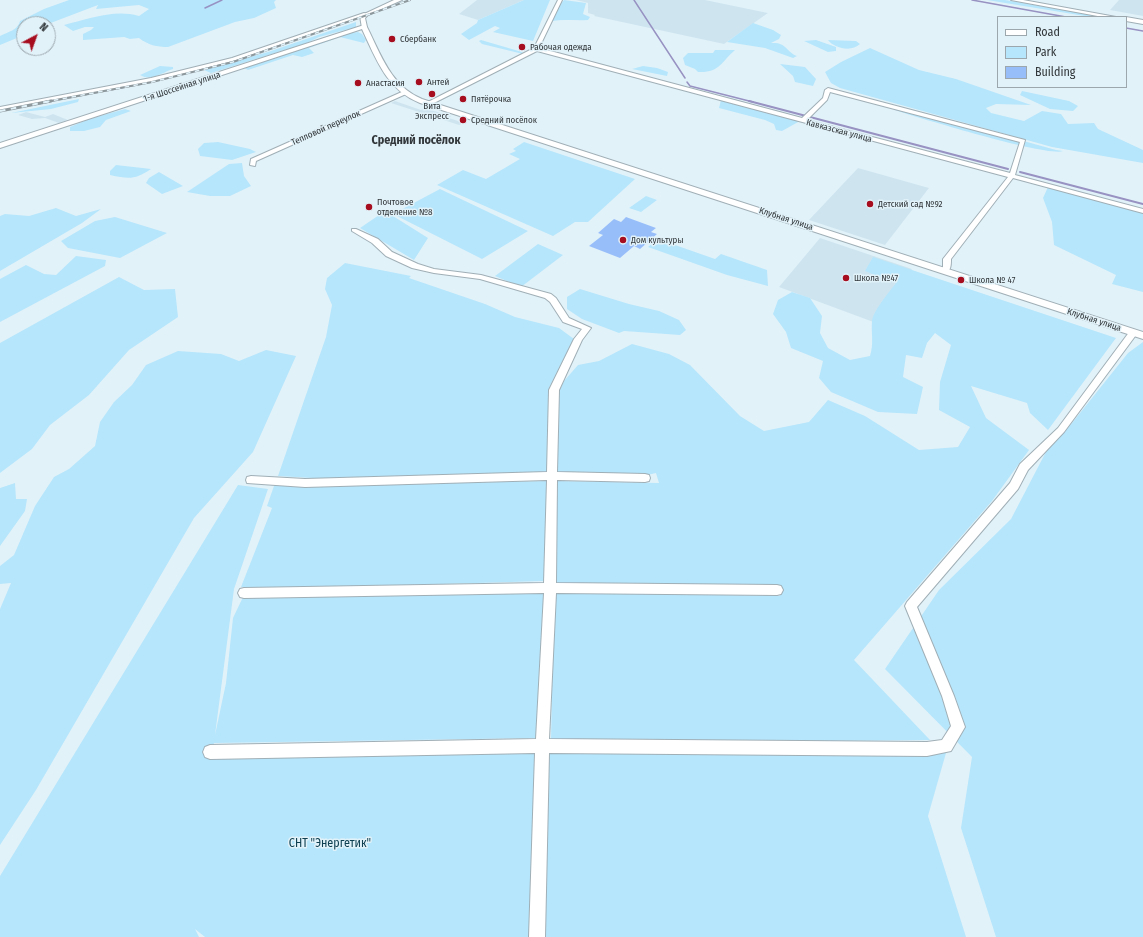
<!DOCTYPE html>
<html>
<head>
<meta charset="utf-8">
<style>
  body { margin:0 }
  #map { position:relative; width:1143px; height:937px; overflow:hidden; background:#e2f2f9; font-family:"Fira Sans Condensed",sans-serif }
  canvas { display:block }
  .legend { position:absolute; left:997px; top:16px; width:130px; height:72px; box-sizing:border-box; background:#e2f2f9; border:1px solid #9ba7ad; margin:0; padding:5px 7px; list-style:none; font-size:12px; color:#31373a }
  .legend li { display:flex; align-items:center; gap:8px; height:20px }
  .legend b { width:20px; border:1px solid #9ba7ad }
  .north { position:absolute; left:16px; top:16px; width:40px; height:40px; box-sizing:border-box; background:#e2f2f9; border:1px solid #9ba7ad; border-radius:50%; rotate:41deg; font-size:11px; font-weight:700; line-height:16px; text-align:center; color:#31373a }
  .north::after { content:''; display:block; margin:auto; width:14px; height:18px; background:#a60d1f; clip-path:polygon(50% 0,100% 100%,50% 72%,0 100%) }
</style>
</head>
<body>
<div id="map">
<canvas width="1143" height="937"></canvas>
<ul class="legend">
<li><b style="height:5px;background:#fff"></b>Road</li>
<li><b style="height:11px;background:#b6e6fc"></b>Park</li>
<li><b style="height:11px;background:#98befa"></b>Building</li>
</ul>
<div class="north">N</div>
</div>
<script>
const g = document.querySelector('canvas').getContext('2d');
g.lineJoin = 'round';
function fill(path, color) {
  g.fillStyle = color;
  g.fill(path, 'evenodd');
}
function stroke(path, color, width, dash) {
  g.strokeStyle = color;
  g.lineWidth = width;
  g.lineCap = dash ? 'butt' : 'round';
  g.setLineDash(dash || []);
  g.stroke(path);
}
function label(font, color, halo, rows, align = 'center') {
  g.font = font + ' "Fira Sans Condensed",sans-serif';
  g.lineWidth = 3;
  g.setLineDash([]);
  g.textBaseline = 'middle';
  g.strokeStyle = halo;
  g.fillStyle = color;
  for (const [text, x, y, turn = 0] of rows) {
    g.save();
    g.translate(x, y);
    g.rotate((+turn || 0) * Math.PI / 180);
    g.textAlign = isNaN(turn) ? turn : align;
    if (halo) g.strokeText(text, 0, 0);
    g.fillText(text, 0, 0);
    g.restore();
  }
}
fill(new Path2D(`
  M477,0H524L478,20L459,14Z
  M576,0H705L768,13L724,44L594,16L595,15L588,13V3Z
  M1119,0H1143V16L1110,10Z
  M395,101L421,110L424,108L451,116L449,118L464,123L459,125L391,103Z
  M26,112L45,117L53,114L68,120L59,123L45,118L32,119L18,115Z
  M858,168L929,188L885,245L809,220Z
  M820,238L912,269L876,323L779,287Z`), '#cee5f0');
fill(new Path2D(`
  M69,0H276L274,2L276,8L254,18L235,22L168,47C157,47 148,45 139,38L130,39L124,37L83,40V34L91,30L94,27H85L73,31L64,25C89,19 114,9 139,16L149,9L139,5L96,9L98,5L48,24H24V35L0,45V36C8,32 18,30 20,21L44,9Z
  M524,0H550L533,41L493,32L500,28L495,26L469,40L461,34L477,23L478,20Z
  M564,0L586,3L583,14L590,17L588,20C576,21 564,19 552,21L556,9Z
  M987,0H1005L1092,15L1091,17Z
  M356,22V27L319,37L307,43L211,73L204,70L268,52Z
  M753,23L773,30L781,35L779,39L771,43C787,42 785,51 797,56L793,58L765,48L727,42Z
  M358,32L362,34L366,40L364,43L340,37L309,48L314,53L302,57L293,55L248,70L244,68L350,33Z
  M481,40L522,52L523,54L482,44L479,41Z
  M816,40L836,47V51L828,52L804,41Z
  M828,40L856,41L860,44C852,52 835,49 828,40Z
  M870,48L919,70L956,79L1031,105L996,104L986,108L991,113L1024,121L1042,111L1061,114L1068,124L1094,123L1098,129L1143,150V163L1052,147L840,88L831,83L825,72L841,62Z
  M715,50H735C721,62 720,73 698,72L695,69L685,65L683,58L688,53H713Z
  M780,64L805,67L816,79L813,86L795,82L793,76Z
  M160,66L173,67V69C163,72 151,82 140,75Z
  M643,66L657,68L668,72L667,76L632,69Z
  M1022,91L1069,101L1078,106L1073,111L1050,109L1020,95Z
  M79,99L78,102L51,109L11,113Z
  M721,100L800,121L782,131L776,130L774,124L765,120L719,108Z
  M890,104L1056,150L1063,151C1048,157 931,121 907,114L895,110Z
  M125,109L131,111L106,120L100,127L84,131H70V127L89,119Z
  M218,142L250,149L256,152L232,160L200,156L198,149L204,143Z
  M524,142L635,179L588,222H575L553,236L437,185L463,170L486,179L520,159L509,154L516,151L513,149Z
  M242,163L244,176L251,186L230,196H210L187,192L229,164Z
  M116,165L151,169C135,180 129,179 110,175V171Z
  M159,172L183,186L162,194L146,183L149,178Z
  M1048,187L1143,212V292L1112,284L1116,275L1054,245L1052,222L1043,198Z
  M440,189L528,231L482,259L393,214Z
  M646,196L657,200L641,212L629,208Z
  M56,208L76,216L101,209L82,223L0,271V216L5,214L29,216Z
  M385,211L428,238L414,260L360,228Z
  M115,217L167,233L120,258L68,248L61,241L95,221Z
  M658,239L715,259L721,254L767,270L768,286L727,275L648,247Z
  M538,244L563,255L521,287L495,276Z
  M76,256L106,260L105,266L0,322V279L26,265L44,274L56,275Z
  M873,257L1116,338L1048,430L1030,413L1027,403L971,386L986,418L1029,450L992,501L854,660L930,740L733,742L551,740L554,592L780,596L777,590L558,586L553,582L558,481L659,483L656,473L643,476L557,472L559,391L564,381L578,365L599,361L632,344L669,354L690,365L740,416L764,431L809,422L828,400L865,416L919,450L958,447L970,427L939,410L940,382L951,345L935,333L927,343L922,358L906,355L903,377L923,387L917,414L878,412L831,392L819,378L823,361L791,348L786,332L773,314L778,300L792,292L810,298L822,316L820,333L828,348L850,360L870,356C874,343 871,334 872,321C873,311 890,291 896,283L865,271Z
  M345,263L411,276L409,278L485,304L515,317L559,328L574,339L549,388L547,472L329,479L278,476L326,337L332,305L325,289L327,278Z
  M119,277L144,290L175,289L178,317L129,350L89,395L50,425L32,449L0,473V343Z
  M580,289L629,304L659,311L679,320L686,330L680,335L624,331L619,333L582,319L567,309V297Z
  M1143,342V937H996L961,828L972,757L885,669L939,590L1011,519L1049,446L1072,423L1128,353Z
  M266,350L296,356L253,452L194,518L36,790L0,845V609L11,583L0,584V566L14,555L35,506L54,477L69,469L95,446L100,422L114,402L132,385L146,365L178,351L221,354L239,361Z
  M547,481L544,581L306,588L241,587L272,508L267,506L275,483L304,486Z
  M15,483L16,499H27L25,511L0,546V488Z
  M238,485L268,489L234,589L215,735L226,683L233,618L243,597L544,593L537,738L214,743L211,751L538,752L532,937H205L195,929L199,937H0V876Z
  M548,751L946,753L928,816L966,937H545Z`), '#b6e6fc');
stroke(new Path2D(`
  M634,0L685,78
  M972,0L1066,17
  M205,8L222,0
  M1126,28L1143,31
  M687,82L690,86L753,102`), '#9792c2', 1.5);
stroke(new Path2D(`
  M749,101L1008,169
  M1020,172L1143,204`), '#9792c2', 2);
fill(new Path2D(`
  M626,217L656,228L651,232L657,234L640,249L634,246L620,258L589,246L603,235L598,233L614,219L621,222Z`), '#98befa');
const minor = new Path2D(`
  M558,0H562L539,48L802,118L823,98L825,90L828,88L1025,140L1015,175L1143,209V213L1013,178L951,259C951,265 951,272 944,273L940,271L943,267V259L1008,177L537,51L430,105H426V103L534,48ZM830,92L1020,142L1010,173L807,120L827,100Z
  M364,13L368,14L236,60L151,82L0,111V107L151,78L232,58Z
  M404,91L407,93L406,94L256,161L255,166L250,165L251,159Z
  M352,229H356L378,239L392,252L418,264L434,269L481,275L551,294L556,298L569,318L591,328L582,340L559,390L557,472L645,474L649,475L650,478L649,481L645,482L557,480L556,583L777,585L781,586L783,590L781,594L777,595L556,593L549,739L927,742L942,740L951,726L942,696L905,606L907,602L1010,483L1020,464L1058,428L1130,331H1136V335L1064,432L1028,470L1018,489L917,607L954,696L965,727L951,751L927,756L549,753L545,937H529L535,753L210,759L205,757L203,752L205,747L210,745L536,739L544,593L244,598L240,597L238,593L240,589L244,588L544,583L547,480L305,487L247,483L246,480L247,477L251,476L305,479L547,472L549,390L574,339L582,329L563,322L550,302L545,298L480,279L434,273L412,268L386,256L372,243L352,231Z`);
const tertiary = new Path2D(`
  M1011,0H1023L1116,17H1103Z
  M1126,17L1143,20V24L1126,21Z
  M364,25L367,27C381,55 391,86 422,99L1143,332V339L420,103C387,90 376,59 362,29L0,148V143Z`);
const secondary = new Path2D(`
  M394,0H402L368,15L365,18L367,27L362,28L360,16Z`);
stroke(minor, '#a0afb6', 2);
stroke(tertiary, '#a0afb6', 2);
stroke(secondary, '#a0afb6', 2);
fill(minor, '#fff');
fill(tertiary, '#fff');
fill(secondary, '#fff');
const railFar1 = new Path2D(`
  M45,102L152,82L233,62L410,0`);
const rail = new Path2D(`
  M0,111L51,101`);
stroke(railFar1, '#8d989d', 2);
stroke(rail, '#8d989d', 3);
stroke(railFar1, '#e2f2f9', 1.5, [4.5]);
stroke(rail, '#e2f2f9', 2, [5.5]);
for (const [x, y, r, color] of [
  [392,39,4,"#a60d1f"],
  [522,47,4,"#a60d1f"],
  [419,82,4,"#a60d1f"],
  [358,83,4,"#a60d1f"],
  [432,94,4,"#a60d1f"],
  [463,99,4,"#a60d1f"],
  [463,120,4,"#a60d1f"],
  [870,204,4,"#a60d1f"],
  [369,207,4,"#a60d1f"],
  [623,240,4,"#a60d1f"],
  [846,278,4,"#a60d1f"],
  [961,280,4,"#a60d1f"]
]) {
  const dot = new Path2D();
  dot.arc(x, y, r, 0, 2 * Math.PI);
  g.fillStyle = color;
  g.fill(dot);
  stroke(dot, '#e2f2f9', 1.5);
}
label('9px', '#31373a', '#e2f2f9', [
  ["Сбербанк",400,39],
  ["Рабочая одежда",530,47],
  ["Антей",427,82],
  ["Анастасия",366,83],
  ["Пятёрочка",471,99],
  ["Вита",432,106,"center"],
  ["Экспресс",432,116,"center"],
  ["Средний посёлок",471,120],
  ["Почтовое",377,202],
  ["отделение №8",377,212],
  ["Детский сад №92",878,204],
  ["Дом культуры",631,240],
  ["Школа №47",854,278],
  ["Школа № 47",969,280]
], 'left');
label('9px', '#31373a', '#e2f2f9', [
  ["1-я Шоссейная улица",182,87,-18],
  ["Тепловой переулок",326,128,-24],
  ["Кавказская улица",839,131,15],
  ["Клубная улица",786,219,18],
  ["Клубная улица",1094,320,18]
]);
label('bold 12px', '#31373a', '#e2f2f9', [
  ["Средний посёлок",416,141]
]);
label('12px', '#0f4052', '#e2f2f9', [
  ["СНТ \"Энергетик\"",330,844]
]);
</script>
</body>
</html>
